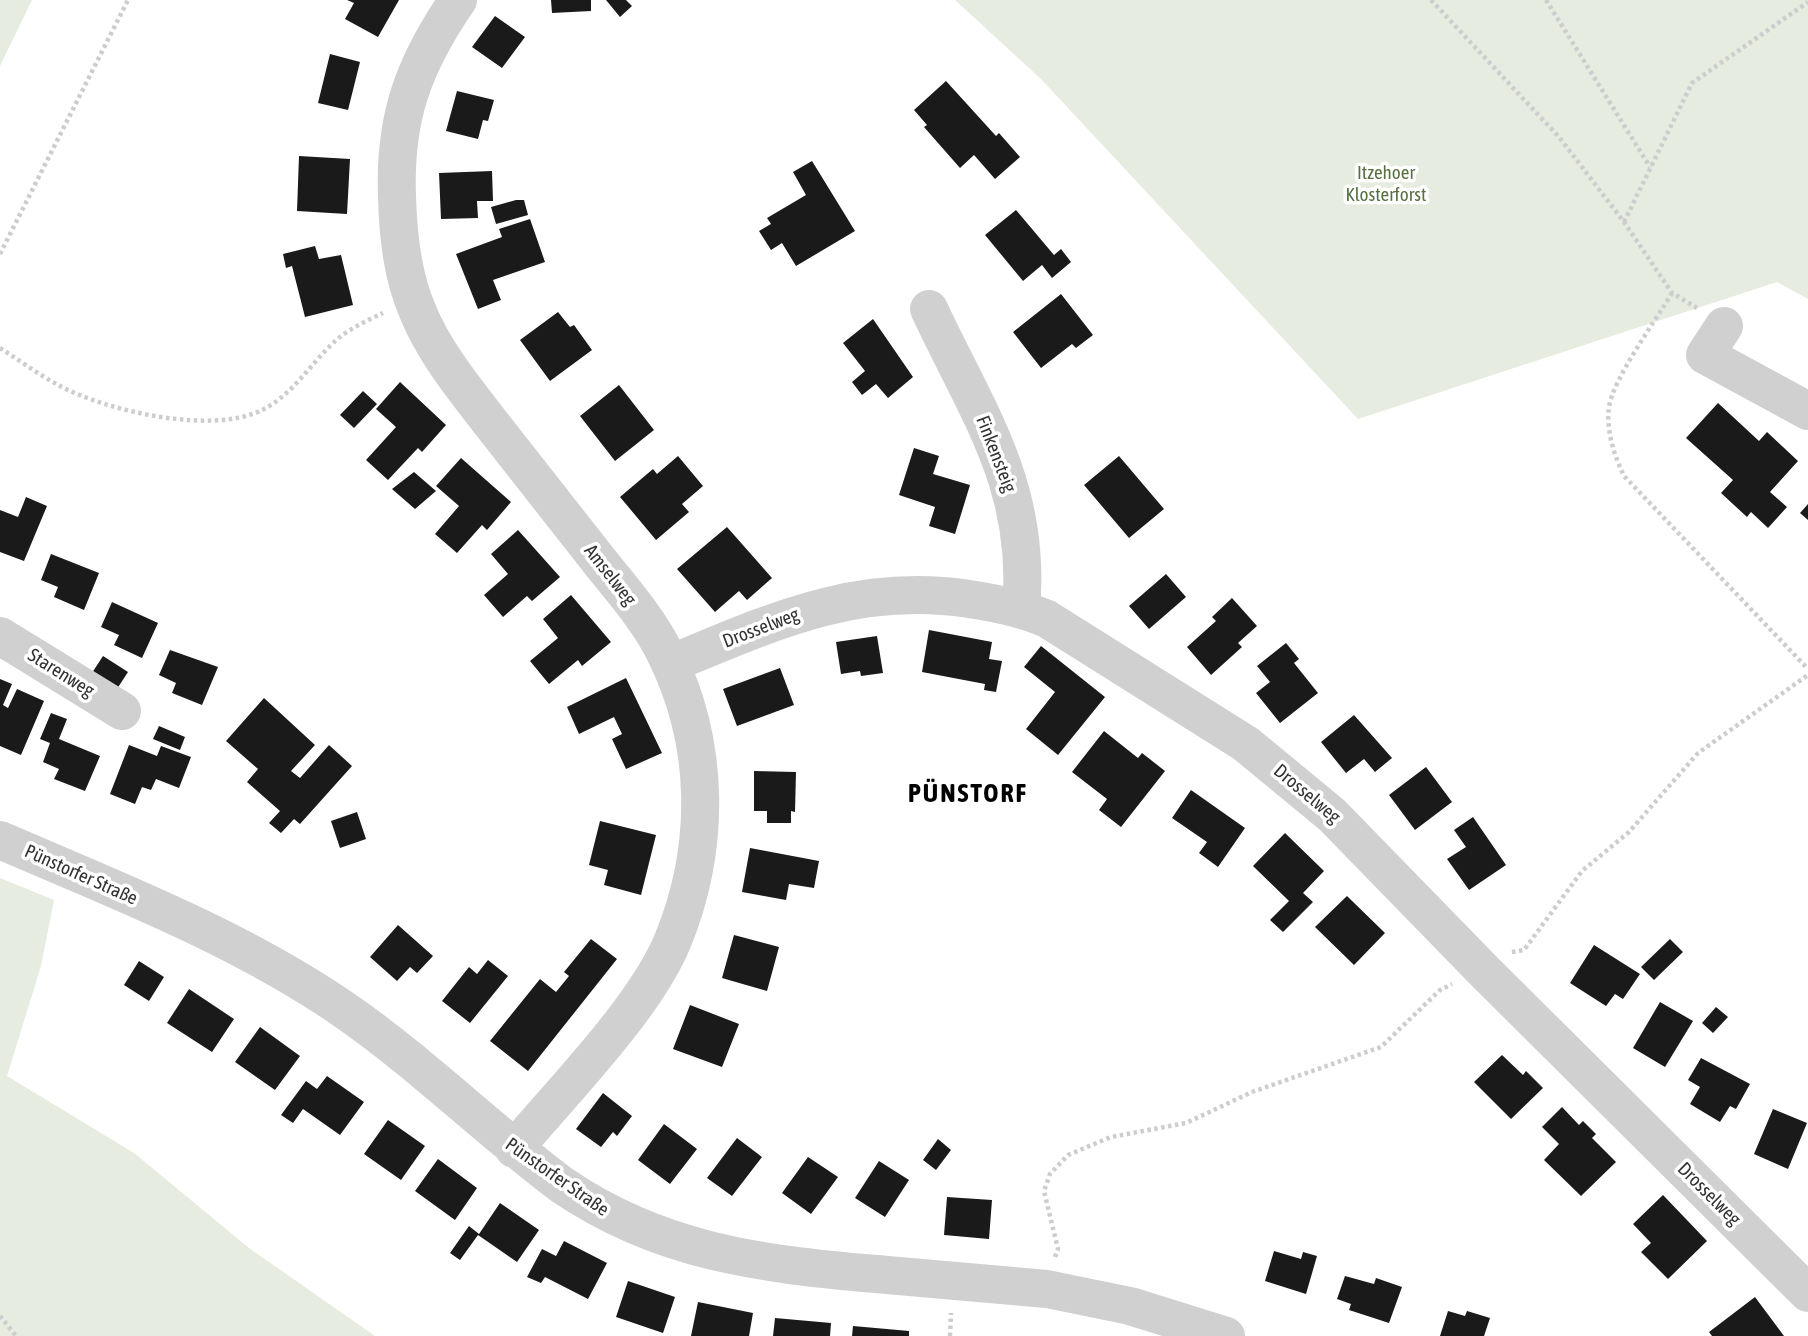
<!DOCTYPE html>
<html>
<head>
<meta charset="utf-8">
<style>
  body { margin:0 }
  canvas { display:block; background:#fff }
</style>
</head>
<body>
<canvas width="1808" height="1336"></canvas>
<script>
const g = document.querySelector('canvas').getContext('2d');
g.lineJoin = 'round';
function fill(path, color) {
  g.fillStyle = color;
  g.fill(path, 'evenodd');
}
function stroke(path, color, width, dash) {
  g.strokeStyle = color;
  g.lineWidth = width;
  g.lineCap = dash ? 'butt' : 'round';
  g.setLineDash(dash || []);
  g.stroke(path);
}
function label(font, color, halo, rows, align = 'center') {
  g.font = font + ' "Asap Condensed",sans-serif';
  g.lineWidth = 7;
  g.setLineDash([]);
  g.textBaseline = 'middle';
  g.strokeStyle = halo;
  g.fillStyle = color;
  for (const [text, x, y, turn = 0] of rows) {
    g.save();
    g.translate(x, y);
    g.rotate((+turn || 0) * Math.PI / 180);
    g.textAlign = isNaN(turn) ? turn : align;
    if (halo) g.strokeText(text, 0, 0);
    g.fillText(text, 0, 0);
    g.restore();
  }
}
fill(new Path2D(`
  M0,0H32L0,66Z
  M955,0H1808V299L1777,282L1358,419L1041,79Z
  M0,878L54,900L41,966L7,1076L134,1153L249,1248L375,1336H0Z`), '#e6ecdf');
fill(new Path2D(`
  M347,0H399L378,37L345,19L354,3Z
  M551,0H591V11L552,13Z
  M606,0H626L632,6L620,17Z
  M495,16L525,37L502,68L472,47Z
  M330,54L360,62L348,110L318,103Z
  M946,81L996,136L999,133L1020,157L995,179L974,155L960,168L924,127L927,125L914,110Z
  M457,91L494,100L488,121L483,120L478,139L446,131Z
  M299,156L350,159L347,214L297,211Z
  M812,161L855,231L796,266L782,243L771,250L759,231L771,224L767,218L806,195L793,172Z
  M492,171L493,201H477L478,218L441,219L439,173Z
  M516,200H524L528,215L496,224L491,207Z
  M1016,210L1054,255L1061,249L1071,262L1052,278L1042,265L1023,281L985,235Z
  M530,219L545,262L493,280L501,300L478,309L456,254L502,237L499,229Z
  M315,246L319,259L341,255L353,305L305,317L292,266L286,268L283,254Z
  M1061,294L1093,335L1076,348L1072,344L1041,368L1013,332Z
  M558,312L570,327L574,325L592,350L550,381L520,340Z
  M873,319L913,377L888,398L876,384L862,395L852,382L865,371L843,343Z
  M400,382L446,425L422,452L418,448L388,480L366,460L396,427L376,409Z
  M619,385L654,430L615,461L580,416Z
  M363,391L377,404L354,428L340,415Z
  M1718,403L1759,441L1767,432L1798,461L1770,492L1787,507L1768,528L1751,512L1747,517L1721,493L1733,480L1686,438Z
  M914,448L939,456L933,474L970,485L955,534L929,526L935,507L899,495Z
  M678,456L703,486L682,504L689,512L656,540L620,497L653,469L657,474Z
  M1119,456L1164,509L1129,538L1084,485Z
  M461,458L511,502L487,530L482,525L457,553L435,534L459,506L436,486Z
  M414,472L436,491L415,509L392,489Z
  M26,497L47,506L24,561L0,552V510L18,517Z
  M1808,504V520L1800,513Z
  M727,527L772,578L747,600L739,591L715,612L677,569Z
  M518,530L560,577L532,601L527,596L503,617L484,595L508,574L491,554Z
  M51,554L99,573L84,610L54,597L58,587L41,580Z
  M1166,574L1186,597L1149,629L1129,606Z
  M571,595L611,642L582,666L578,660L549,684L530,661L558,638L543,619Z
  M1232,598L1257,626L1238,643L1242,647L1211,675L1187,647L1216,621L1212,617Z
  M112,602L158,623L142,658L114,645L119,635L101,627Z
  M929,630L992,642L989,659L1002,661L996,692L984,690L985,684L922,672Z
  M877,636L883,673L861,676L860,671L841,674L836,642Z
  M1286,643L1299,659L1294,663L1318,693L1280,723L1256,693L1270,682L1257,666Z
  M1041,646L1105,697L1058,755L1026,729L1055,692L1024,667Z
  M170,650L218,667L202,705L172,693L176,683L159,675Z
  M103,656L128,672L115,692L90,676Z
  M780,668L794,705L737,726L723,689Z
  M626,678L662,753L626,769L612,739L622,734L614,717L579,734L567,707Z
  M0,679L12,684L3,705L8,708L17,689L44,701L21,755L0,746Z
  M264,698L315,745L291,771L300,778L329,745L352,766L300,824L294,819L281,833L269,823L280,811L247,782L258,769L226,741Z
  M51,713L67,719L59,739L100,756L85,791L54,779L59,769L43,762L50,743L40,739Z
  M1354,715L1392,758L1375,772L1364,759L1346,773L1321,742Z
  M159,726L185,737L180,750L153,739Z
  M1104,731L1138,758L1142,753L1165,771L1121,827L1099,810L1107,799L1072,772Z
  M129,745L157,756L161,746L191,757L179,788L156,779L151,790L142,787L135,804L110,794Z
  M1426,767L1452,802L1415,830L1389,795Z
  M754,771L796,772L795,812L791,811V823H767V811H754Z
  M1191,790L1245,828L1218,867L1199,853L1207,842L1172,818Z
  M357,812L366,839L340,848L331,821Z
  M1473,817L1506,865L1469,890L1447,859L1466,847L1454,830Z
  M600,821L656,835L641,895L604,885L608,870L589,865Z
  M1285,833L1324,871L1303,893L1313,902L1283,932L1270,920L1289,901L1253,866Z
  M750,848L819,861L814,888L789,884L786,900L742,892Z
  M1347,896L1385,933L1354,965L1315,927Z
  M398,925L433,956L417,973L410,967L397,981L370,957Z
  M734,935L779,947L767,991L722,978Z
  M591,939L617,959L528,1071L490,1041L540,979L556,992L569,976L564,972Z
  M1670,939L1683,952L1654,980L1641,967Z
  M1594,945L1640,974L1623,999L1615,994L1606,1006L1570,983Z
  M488,960L508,976L470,1023L442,1001L469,967L477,974Z
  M139,961L164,977L149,1001L124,985Z
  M189,989L234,1019L212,1052L167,1023Z
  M1660,1002L1693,1021L1665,1067L1633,1048Z
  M690,1005L739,1024L722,1067L673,1049Z
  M1716,1007L1728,1017L1713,1033L1702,1023Z
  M260,1027L300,1056L275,1090L235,1062Z
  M1502,1055L1523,1075L1526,1071L1543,1088L1511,1119L1474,1082Z
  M1701,1058L1750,1084L1736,1109L1730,1106L1720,1122L1690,1104L1700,1087L1688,1080Z
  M327,1076L364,1102L340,1135L303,1109L293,1123L281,1115L306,1081L317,1089Z
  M603,1093L632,1116L617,1136L613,1132L601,1147L576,1129Z
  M1562,1107L1579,1125L1583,1121L1596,1134L1592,1138L1616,1162L1581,1196L1544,1160L1559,1144L1542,1127Z
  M1773,1109L1807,1123L1788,1169L1754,1154Z
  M388,1120L425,1146L401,1180L364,1154Z
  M664,1124L697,1149L670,1184L638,1160Z
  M737,1138L762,1157L732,1196L707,1178Z
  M938,1139L951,1150L936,1170L923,1160Z
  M808,1157L838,1177L811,1214L782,1193Z
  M438,1159L477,1188L455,1220L415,1191Z
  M879,1161L909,1180L885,1217L855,1198Z
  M1663,1195L1707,1241L1668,1279L1641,1252L1651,1243L1633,1224Z
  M947,1197L992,1200L989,1239L944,1235Z
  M500,1203L539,1230L517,1262L478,1235L460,1260L450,1253L469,1226L479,1234Z
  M564,1241L607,1263L588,1299L545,1277L541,1283L527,1277L542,1249L556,1256Z
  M1274,1251L1301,1259L1303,1252L1317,1256L1306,1294L1265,1281Z
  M1345,1276L1374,1284L1376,1278L1402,1287L1389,1323L1349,1310L1351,1304L1337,1299Z
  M628,1281L675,1297L663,1333L616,1317Z
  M1755,1297L1784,1336H1712L1709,1332Z
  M698,1302L753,1313L749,1336H691Z
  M1448,1311L1465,1316L1467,1311L1490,1318L1484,1336H1440Z
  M775,1318L831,1323L830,1336H773Z
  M853,1326L909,1331V1336H852Z`), '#1a1a1a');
stroke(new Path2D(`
  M1431,0L1559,137L1624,222L1672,293L1697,308
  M1546,0L1650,167
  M1624,222L1692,83L1808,2
  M0,254L128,0
  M1672,293C1656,320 1613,379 1609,407C1606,431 1614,455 1624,476L1808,669
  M0,348C19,360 38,374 58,385C106,411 214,436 264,409C291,395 309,367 329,347C344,331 364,322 383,313
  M1512,952L1524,950L1582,871L1629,832L1698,753L1808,675
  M1055,1257L1058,1249L1044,1191L1050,1174L1068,1155L1111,1137L1186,1123L1252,1092L1381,1047L1440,990L1452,984
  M0,1316L16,1336
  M950,1336L951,1313`), '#cdcdcd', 4.5, [3.5, 3.5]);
stroke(new Path2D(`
  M458,0C414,64 394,117 397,196C398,235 402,276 418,312C434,352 464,388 490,422C527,469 563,515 600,562C623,591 649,620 665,653C710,743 711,847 673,940C646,1007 562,1092 514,1149
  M929,309C978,414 1032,487 1021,609
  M1724,326L1705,355L1808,411
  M0,636L122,711
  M670,664C772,622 856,582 969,599C996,603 1022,608 1047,619L1246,744L1332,815L1483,970L1808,1293
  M0,840C116,890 238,937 343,1009C420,1062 487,1129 562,1185C660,1252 761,1264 876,1274C933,1279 990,1284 1047,1289L1130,1306L1226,1336`), '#d0d0d0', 38);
label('19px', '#56703f', '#fff', [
  ["Itzehoer",1386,173],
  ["Klosterforst",1386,195]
]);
label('19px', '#333', '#fff', [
  ["Finkensteig",996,454,69],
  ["Amselweg",610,575,52],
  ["Drosselweg",761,628,-21],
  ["Starenweg",61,673,32],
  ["Drosselweg",1307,794,40],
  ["Pünstorfer Straße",81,875,24],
  ["Pünstorfer Straße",557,1177,35],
  ["Drosselweg",1709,1194,45]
]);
g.letterSpacing = '2px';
label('bold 26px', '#000', '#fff', [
  ["PÜNSTORF",968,794]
]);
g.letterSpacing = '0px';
</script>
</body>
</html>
